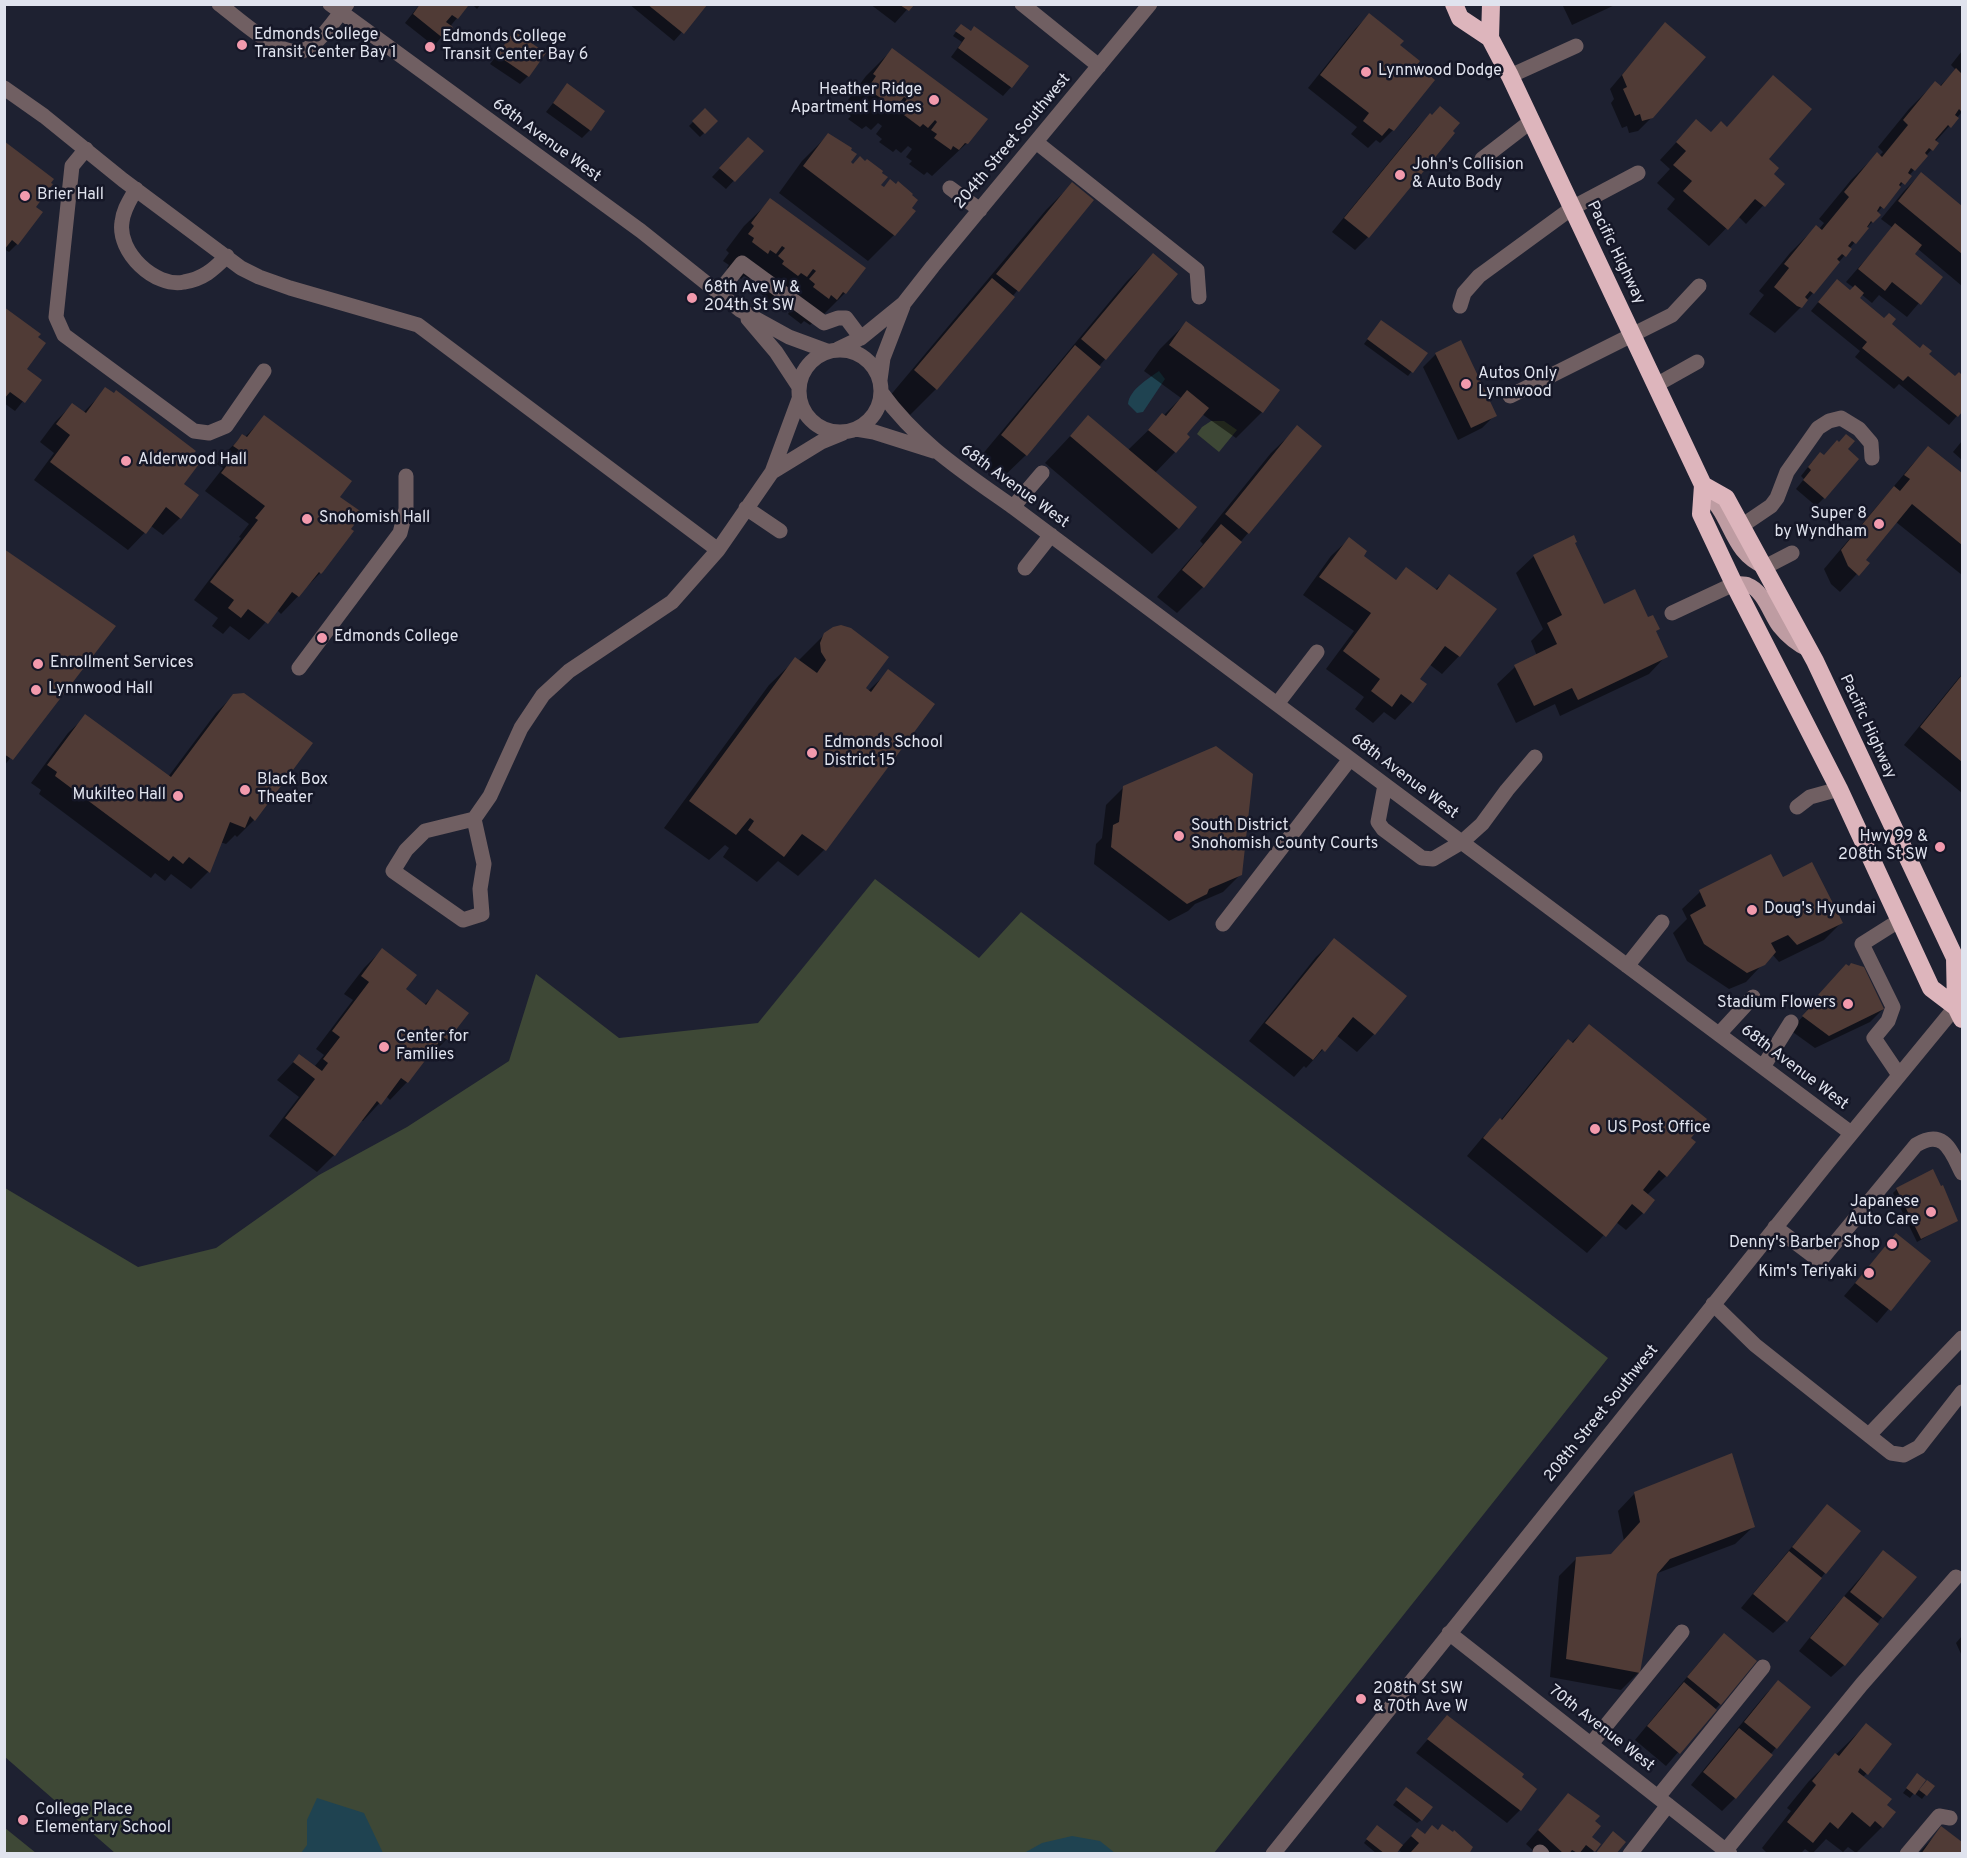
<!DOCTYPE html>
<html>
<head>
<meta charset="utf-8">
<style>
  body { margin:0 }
  #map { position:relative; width:1967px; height:1858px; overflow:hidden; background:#1e2131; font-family:Overpass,sans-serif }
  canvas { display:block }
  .frame { position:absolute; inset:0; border:6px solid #e0e3ee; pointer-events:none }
</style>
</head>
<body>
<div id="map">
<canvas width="1967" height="1858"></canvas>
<div class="frame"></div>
</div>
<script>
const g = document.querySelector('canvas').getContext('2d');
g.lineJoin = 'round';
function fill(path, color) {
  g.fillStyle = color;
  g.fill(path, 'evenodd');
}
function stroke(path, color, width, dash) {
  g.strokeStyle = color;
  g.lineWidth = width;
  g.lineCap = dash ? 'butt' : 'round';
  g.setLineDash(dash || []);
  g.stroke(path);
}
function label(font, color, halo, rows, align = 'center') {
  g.font = font + ' Overpass,sans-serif';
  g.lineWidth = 5;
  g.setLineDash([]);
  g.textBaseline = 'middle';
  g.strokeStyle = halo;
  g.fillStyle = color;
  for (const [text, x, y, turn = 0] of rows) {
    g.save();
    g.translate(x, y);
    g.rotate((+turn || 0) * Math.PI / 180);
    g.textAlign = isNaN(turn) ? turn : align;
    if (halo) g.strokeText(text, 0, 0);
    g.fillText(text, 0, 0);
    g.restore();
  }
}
fill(new Path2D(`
  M1211,421H1224L1237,430L1219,452L1197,434L1202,427Z
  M875,879L979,958L1021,912L1608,1358L1214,1853H115L5,1757V1188L138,1267L216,1248L319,1175L407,1127L509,1061L536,974L619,1038L758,1023Z
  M5,1828L36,1853H5Z`), '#3e4836');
fill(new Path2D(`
  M1159,371L1165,379L1143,412L1137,413L1128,404C1130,389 1148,379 1159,371Z
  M317,1798L364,1813L383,1853H301L307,1845V1820Z
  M1072,1836L1100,1841L1115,1853H1024L1042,1843Z`), '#1f4351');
fill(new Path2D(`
  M420,4L466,7L434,46L405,23Z
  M472,4H481L477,9Z
  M629,4H703L705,6L674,41Z
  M870,4H912L895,23Z
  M1562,4H1617L1572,25Z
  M1369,15L1398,45L1393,130L1380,143L1376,140L1368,148L1351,134L1357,127L1308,88L1356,28Z
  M1665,24L1652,117L1638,131L1629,133L1627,126L1622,128L1611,103L1614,99L1610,89Z
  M958,29L1011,87L1003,96L951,57L962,42L953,36Z
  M514,33L528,76L520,84L490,64Z
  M892,50L967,143L932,176L927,172L924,175L909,164L912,161L906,157L912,149L908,146L901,153L896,149L893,152L879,142L882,139L876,134L882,126L878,123L871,130L866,126L862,129L848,119L851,116L845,111L851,103L848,100L866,76Z
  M1962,51V112L1935,142L1937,143L1877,213L1872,222L1849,249L1844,256L1801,307L1775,333L1749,314L1764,295L1759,291L1790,253L1816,227L1819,229L1824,223L1819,219L1851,180L1877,154L1879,156L1883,152L1878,147L1909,109L1935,83L1940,86L1956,70L1951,65Z
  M567,85L590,130L582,138L546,112Z
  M705,110L716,121L700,137L689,126Z
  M1430,115L1453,133L1368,237L1355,250L1332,232L1417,128Z
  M1696,121L1711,134L1767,159L1771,174L1783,184L1746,224L1738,216L1709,246L1667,209L1675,199L1657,183L1670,169L1660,160Z
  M828,135L849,162L913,211L894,235L868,261L779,193L802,161Z
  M748,139L761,151L726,189L712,177Z
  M1921,174L1962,208V286L1918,249L1913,255L1941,277L1907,317L1879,295L1872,303L1861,294L1858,298L1955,378L1959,374L1962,377V410L1949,425L1899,384L1894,389L1855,357L1860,351L1811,311L1829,289L1850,292L1854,288L1846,282L1893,228L1881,219L1904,191Z
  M1072,184L1092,200L936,389L910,415L889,397L1046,210Z
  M771,200L845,293L819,319L818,318L810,325L804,321L801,324L788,314L790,311L784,306L791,298L787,295L780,302L774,298L771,301L757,291L760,288L754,283L760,275L756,272L749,279L744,276L741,279L727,268L729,265L723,261L729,253L726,250L744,226Z
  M34,207L17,244L9,252L4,249Z
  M1153,255L1105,359L1026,455L999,481L976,462L1127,281Z
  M4,309L25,369L40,380L15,411L4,403Z
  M1186,323L1262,412L1236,438L1202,414L1185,435L1175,452L1155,473L1178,528L1152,554L1045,463L1088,417L1128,450L1163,416L1181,398L1144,371L1160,349Z
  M1378,325L1426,353L1408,376L1364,344Z
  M1436,354L1495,415L1482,428L1458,440L1423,367Z
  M106,389L182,484L180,518L163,535L151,526L128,550L34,480L54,453L40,442L55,422L72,405L83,413Z
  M265,417L338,497L322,571L281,614L277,610L249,640L230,626L223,634L212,626L218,618L194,600L241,538L239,537L249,524L205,491L223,468L217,464L225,453L243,436L245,437Z
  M1298,427L1248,533L1203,587L1177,613L1157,597L1203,544L1200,541L1271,453Z
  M1962,441V460L1953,452Z
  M1928,448L1962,475V575L1896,522L1864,560L1867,563L1840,592L1831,584L1824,569L1911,466Z
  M1846,449L1824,498L1816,506L1796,489L1804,479L1801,476L1812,462Z
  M1349,539L1362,556L1395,581L1407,569L1435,590L1450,576L1459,656L1442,674L1429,664L1418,679L1425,684L1412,702L1395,720L1384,712L1373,723L1355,709L1364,697L1326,669L1354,631L1303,595L1331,556Z
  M1574,544L1604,606L1654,632L1666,656L1649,674L1560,716L1555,704L1516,723L1497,684L1515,667L1537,656L1531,641L1543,629L1516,573L1534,556Z
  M4,551L113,627L4,766Z
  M825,634L868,691L889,671L933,704L824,850L798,876L778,861L757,882L723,857L729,848L725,845L709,860L664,828L769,685L796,659L798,661Z
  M1962,674V793L1904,745Z
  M234,695L254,820L237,837L235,835L226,844L220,842L208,872L191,889L171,874L165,881L155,873L151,878L39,794L41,790L31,783L68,733L86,716L168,777L216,713Z
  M1124,787L1241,874L1223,892L1195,904L1188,911L1169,921L1094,864L1096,844L1102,838L1106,805Z
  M1770,856L1782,878L1841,923L1824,940L1779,962L1772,954L1746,982L1729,989L1687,961L1673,933L1687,919L1682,909L1700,892Z
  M1334,940L1405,996L1374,1034L1357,1052L1336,1035L1306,1068L1304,1066L1294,1077L1249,1041L1316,957Z
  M382,950L404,990L424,1005L438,991L467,1013L447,1039L429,1057L427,1055L407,1082L390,1100L386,1096L363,1121L361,1120L334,1155L317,1172L269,1136L299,1097L277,1080L299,1056L314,1067L324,1055L316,1049L353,1000L344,994L364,968Z
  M1834,979L1883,1009L1870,1022L1815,1048L1790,1030L1808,1011L1806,1009Z
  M1589,1026L1689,1138L1666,1176L1647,1195L1643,1213L1626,1230L1616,1222L1587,1253L1467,1156L1482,1138L1500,1121L1551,1058L1568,1041L1571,1043Z
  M1897,1189L1956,1220L1917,1242L1893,1193Z
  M1896,1235L1929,1261L1877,1323L1844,1296Z
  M1635,1493L1753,1527L1735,1544L1655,1574L1639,1672L1621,1690L1550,1677L1559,1576L1577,1558L1610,1556L1624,1541L1618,1511Z
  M1828,1506L1859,1531L1786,1621L1773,1633L1741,1608L1815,1519Z
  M1883,1552L1914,1577L1844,1665L1831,1677L1799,1651L1831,1611Z
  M1724,1635L1720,1704L1666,1766L1635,1740L1711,1648Z
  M1962,1636V1656L1956,1643Z
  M1778,1682L1809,1707L1735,1798L1722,1811L1691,1785L1765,1695Z
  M1447,1717L1520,1810L1507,1823L1416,1753Z
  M1866,1725V1774L1863,1777L1885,1805L1882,1827L1856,1853L1848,1847L1843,1852L1826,1839L1812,1854L1805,1849L1800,1854H1768L1762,1848L1791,1811L1787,1808L1809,1781Z
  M1914,1779L1920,1790L1932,1786L1922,1799L1914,1793L1910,1798L1903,1793Z
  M1403,1792L1421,1820L1417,1823L1393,1805Z
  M1568,1795L1592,1822L1590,1837L1599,1844L1591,1854H1537L1526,1844Z
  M1942,1828L1962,1844V1854H1918Z
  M1417,1830L1424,1835L1467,1854H1403L1398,1849L1394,1854H1377L1364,1843L1373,1831L1402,1846Z`), '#0007');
fill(new Path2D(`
  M420,4H466L468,6L458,19L452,15L446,22L453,27L444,39L413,14Z
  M647,4H706L707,5L684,34Z
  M900,5H914L909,11Z
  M1369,13L1404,41L1400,45L1420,61L1417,65L1435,80L1394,131L1389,128L1382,136L1363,121L1369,113L1320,75Z
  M1665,22L1706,57L1653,118L1642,121L1640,114L1635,116L1623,89L1627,87L1622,75Z
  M961,24L971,31L974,26L1029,66L1012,88L958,48L965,38L955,31Z
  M514,31L546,53L529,77L497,55Z
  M892,48L988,119L968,144L965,143L959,150L953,146L951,150L934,138L937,134L931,130L937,122L935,120L928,128L923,124L920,127L904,115L907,112L901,107L907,99L904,97L898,105L892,101L890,104L873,93L876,89L870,85L876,76L873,74Z
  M1956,68L1962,74V112L1959,109L1955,115L1959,118L1951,128L1948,125L1935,140L1939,143L1933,151L1929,148L1925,153L1928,156L1915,171L1911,168L1908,173L1912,176L1905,185L1901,182L1899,185L1901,187L1884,209L1880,206L1877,211L1881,215L1873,223L1871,221L1867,227L1869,228L1856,244L1852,241L1848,246L1852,249L1846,257L1842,254L1837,259L1840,262L1814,294L1810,291L1805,297L1808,300L1802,308L1797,306L1774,287L1789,268L1784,264L1816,225L1822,230L1849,197L1844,192L1877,152L1882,157L1908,125L1903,120L1935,81L1941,86Z
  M1773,75L1812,109L1769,159L1779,168L1774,174L1785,184L1765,207L1755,199L1728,230L1683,191L1692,181L1673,165L1686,151L1676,142L1696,119L1711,132L1721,121L1727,127Z
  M567,83L605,111L591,131L553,103Z
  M1440,106L1460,123L1453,131L1455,133L1369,238L1344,218L1430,113L1432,115Z
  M705,108L718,121L705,134L692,121Z
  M828,133L852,148L851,150L857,154L851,162L853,164L860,156L865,161L867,159L883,171L882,173L888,177L881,185L884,187L890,179L896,184L898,181L913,194L912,195L918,200L912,208L916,211L895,236L803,166Z
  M748,137L764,151L735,182L719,168Z
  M4,141L54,179L51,183L53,184L36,207L43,212L18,245L12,240L4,250Z
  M1921,172L1962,206V254L1898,201Z
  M1072,182L1094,200L1019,292L996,274Z
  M770,198L866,268L846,294L843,292L837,300L831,295L829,299L813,287L815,284L809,279L816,271L813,269L807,277L801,273L798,276L782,264L784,261L778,256L785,248L782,246L776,254L770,250L768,254L752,242L754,238L748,234L754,226L751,223Z
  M1895,223L1922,245L1915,254L1943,277L1921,305L1892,282L1885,291L1858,269Z
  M1153,253L1178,274L1106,360L1081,339Z
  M992,278L1015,297L937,390L914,370Z
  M1837,279L1850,290L1855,285L1864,293L1860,298L1884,318L1889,313L1896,319L1892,324L1920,348L1923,344L1932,351L1929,354L1955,376L1959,372L1962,375V412L1958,417L1908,376L1903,381L1862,348L1867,342L1818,302Z
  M4,307L41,334L38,337L46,343L27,369L42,380L25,403L10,392L4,399Z
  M1381,320L1428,353L1413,373L1367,339Z
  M1186,321L1280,390L1263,413L1169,345Z
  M1461,340L1497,416L1471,428L1435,353Z
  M1075,345L1101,367L1027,456L1001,435Z
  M105,387L114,393L116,390L196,451L194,453L202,460L184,484L199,495L181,519L166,507L146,534L50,462L70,435L56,424L72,403L86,413Z
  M1187,390L1209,408L1187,434L1190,437L1176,453L1148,430L1162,413L1166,416Z
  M264,415L352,481L340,497L363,513L351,529L354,531L323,572L321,574L319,572L299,597L292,592L268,624L248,609L241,618L228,608L234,600L210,582L258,520L255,518L265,506L221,473L239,450L233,446L238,440L242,434L247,437Z
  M1088,415L1197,507L1179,529L1070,436Z
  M1297,425L1322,446L1249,534L1225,514Z
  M1846,434L1855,441L1848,449L1859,459L1825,499L1803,480L1811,470L1808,467L1820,452L1824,455L1837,440L1839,442Z
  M1928,446L1962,473V545L1912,504L1866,560L1870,563L1859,576L1848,566L1841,550L1894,486L1900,491L1910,479L1904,475Z
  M1221,524L1242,542L1204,588L1182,570Z
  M1574,535L1577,542L1575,543L1604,604L1635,589L1648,617L1653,615L1660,629L1656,631L1668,657L1578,700L1572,688L1534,706L1514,665L1557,644L1547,623L1562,615L1533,555Z
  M1349,537L1367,551L1364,556L1396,580L1406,567L1437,590L1449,574L1497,609L1460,657L1445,646L1420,679L1427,684L1413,703L1401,694L1392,707L1371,691L1380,679L1343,651L1371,613L1319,577Z
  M4,549L116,626L13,760L4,754Z
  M841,625L851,628L889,657L866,688L871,692L888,669L935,704L826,851L802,834L784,857L748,830L754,821L750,818L736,835L689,801L795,657L817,673L826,660L821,652L820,643L824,633L833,627Z
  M1962,675V762L1920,727Z
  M244,693L313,743L255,821L250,816L245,828L230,822L210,873L189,857L183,864L173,856L169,861L55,776L57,772L47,765L85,714L171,777L233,694Z
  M1216,746L1253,774L1242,875L1209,889L1207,894L1187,904L1111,847L1113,825L1119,822L1123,786Z
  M1771,854L1783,877L1812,862L1843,923L1797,945L1788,935L1771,943L1776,952L1765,965L1747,973L1704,944L1690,915L1706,906L1699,890Z
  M1334,938L1407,996L1375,1035L1353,1017L1325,1052L1322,1049L1313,1060L1265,1023Z
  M382,948L417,975L406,989L426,1005L437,989L469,1013L448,1040L443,1037L408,1083L401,1078L381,1105L377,1101L335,1156L285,1118L315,1079L293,1062L299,1054L322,1071L328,1063L323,1059L340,1037L332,1031L369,982L361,976Z
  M1851,963L1864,967L1884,1009L1829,1036L1802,1016L1820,997L1818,995L1846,964L1849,966Z
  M1589,1024L1707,1119L1691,1138L1696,1142L1667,1177L1659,1170L1643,1190L1655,1200L1644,1214L1632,1204L1606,1237L1483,1138L1500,1118L1502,1120L1568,1039L1573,1043Z
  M1933,1169L1941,1186L1943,1185L1958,1221L1921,1239L1896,1188Z
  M1896,1233L1931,1261L1891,1311L1855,1283Z
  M1732,1453L1755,1527L1670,1559L1657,1574L1640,1673L1566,1659L1576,1557L1611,1554L1640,1522L1634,1492Z
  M1827,1504L1861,1531L1826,1574L1792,1547Z
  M1883,1550L1917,1577L1883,1618L1850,1592Z
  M1789,1551L1822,1578L1787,1622L1753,1594Z
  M1844,1596L1879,1624L1845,1666L1810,1638Z
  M1724,1633L1757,1661L1721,1705L1687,1677Z
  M1778,1680L1811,1707L1777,1749L1744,1722Z
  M1684,1682L1717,1710L1680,1754L1647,1726Z
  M1447,1715L1524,1774L1522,1777L1537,1789L1521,1811L1427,1739Z
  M1866,1723L1892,1744L1868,1775L1860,1768L1858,1772L1892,1799L1887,1805L1896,1812L1883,1828L1875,1821L1870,1827L1852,1812L1838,1829L1830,1822L1813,1843L1787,1822L1816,1785L1812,1781L1835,1753L1839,1756Z
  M1739,1728L1773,1755L1736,1799L1703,1772Z
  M1917,1773L1926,1780L1915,1795L1906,1788Z
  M1927,1780L1935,1786L1927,1796L1919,1790Z
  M1406,1787L1433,1807L1422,1821L1396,1800Z
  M1568,1793L1600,1816L1595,1821L1601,1826L1592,1837L1601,1844L1595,1852L1586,1845L1579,1854L1572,1850L1569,1854H1564L1538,1830Z
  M1442,1824L1453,1832L1454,1830L1473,1847L1469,1854L1411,1852L1419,1843L1411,1836L1417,1828L1425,1834L1432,1825L1438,1830Z
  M1377,1825L1403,1845L1396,1854H1385L1366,1839Z
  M1941,1826L1962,1842V1854H1921Z
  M1613,1831L1626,1842L1616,1854H1595Z`), '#503b36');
stroke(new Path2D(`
  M219,4C238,18 279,57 302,51C318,46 337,17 347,4
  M330,4L641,231L740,310L789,337L827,351
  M1022,4L1099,66
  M1510,76L1576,46
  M4,88L44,116L123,180L241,268L259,277L290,288L418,325L718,550
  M1036,142L1197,270L1199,297
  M86,149L72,166L56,317L64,335L194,431L209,433L226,426L264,371
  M1482,159L1530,122
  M950,188L980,210
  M136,189C130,200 123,210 122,222C117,252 155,288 184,282C203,279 213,270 227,256
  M718,293L742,263L824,323L838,318H846L861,338
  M1460,306L1464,293L1479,276L1572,208L1638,173
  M748,319L776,352L799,387
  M838,349L861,338L904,303L933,266L1150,4
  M799 391a41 41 0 1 1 82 0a41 41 0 1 1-82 0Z
  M880,380L883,358L903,306
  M1656,385L1697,362
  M881,392C918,443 962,471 1013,507L1851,1133
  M1510,396L1672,315L1699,286
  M856,429L874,432L934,451
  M772,472L821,442L843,433
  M1013,507L1042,473
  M746,508L780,531
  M1743,525L1771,506L1777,498L1787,472L1818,428L1829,421L1841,418L1859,429L1871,443L1872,458
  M1765,567L1792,553
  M1025,568L1051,535
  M1672,613L1734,584
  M299,668L400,533L406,509V476
  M1277,704L1317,652
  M1385,785L1378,822L1383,829L1422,858L1433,859L1462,842L1482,824L1507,790L1535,757
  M1797,807L1810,797L1839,789
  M474,819L490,796L521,728L543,695L569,671L672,602L718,550L772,472L799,399
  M474,819L484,864L480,889L482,914L463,920L393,871L406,850L425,831Z
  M1223,924L1350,759
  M1627,966L1662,922
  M1719,1034L1753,997
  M1763,1067L1791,1022
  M1899,1075L1874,1038L1888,1021L1893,1007L1862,944L1900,920
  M1775,1227L1820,1261L1916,1145C1944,1128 1951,1151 1962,1173
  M1713,1304L1755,1345L1891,1453L1904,1455L1919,1447L1962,1392
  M1869,1435L1962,1338
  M1449,1633L1730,1854
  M1591,1744L1682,1632
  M1658,1797L1763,1667
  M1726,1850L1862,1684L1956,1577
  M1540,1852L1542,1854
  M1273,1854L1828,1162L1962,999
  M1630,1854L1668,1805
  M1907,1854L1939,1816L1950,1818`), '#705f62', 15);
stroke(new Path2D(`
  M1702,491C1733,513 1728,552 1765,567
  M1734,584C1738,584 1744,583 1748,585C1764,591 1770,614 1779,626C1787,636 1798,645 1809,650`), '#be9ca2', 15);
stroke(new Path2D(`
  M1454,4L1460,18L1490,38L1510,76L1703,485L1701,514L1734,584L1839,789L1931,988L1956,1007
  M1490,38L1491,4
  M1703,485L1726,498L1815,661L1955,958L1956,1007L1962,1019`), '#ddb5bc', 18);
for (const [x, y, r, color] of [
  [242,45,6,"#f29aad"],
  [430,47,6,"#f29aad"],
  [1366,72,6,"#f29aad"],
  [934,100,6,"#f29aad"],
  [1400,175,6,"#f29aad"],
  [25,196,6,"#f29aad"],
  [692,298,6,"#f29aad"],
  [1466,384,6,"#f29aad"],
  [126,461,6,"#f29aad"],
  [307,519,6,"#f29aad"],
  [1879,524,6,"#f29aad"],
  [322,638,6,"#f29aad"],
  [38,664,6,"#f29aad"],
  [36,690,6,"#f29aad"],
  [812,753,6,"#f29aad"],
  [245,790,6,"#f29aad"],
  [178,796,6,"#f29aad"],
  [1179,836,6,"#f29aad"],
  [1940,847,6,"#f29aad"],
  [1752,910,6,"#f29aad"],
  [1848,1004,6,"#f29aad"],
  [384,1047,6,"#f29aad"],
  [1595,1129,6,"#f29aad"],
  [1931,1212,6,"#f29aad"],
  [1892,1244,6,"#f29aad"],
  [1869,1273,6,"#f29aad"],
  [1361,1699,6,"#f29aad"],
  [23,1820,6,"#f29aad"]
]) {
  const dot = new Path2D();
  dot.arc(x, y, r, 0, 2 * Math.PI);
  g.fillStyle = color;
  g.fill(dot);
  stroke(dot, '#151727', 2);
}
label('16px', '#e0e3ee', '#151727', [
  ["Edmonds College",254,36],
  ["Transit Center Bay 1",254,54],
  ["Edmonds College",442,38],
  ["Transit Center Bay 6",442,56],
  ["Lynnwood Dodge",1378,72],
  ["Heather Ridge",922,91,"right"],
  ["Apartment Homes",922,109,"right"],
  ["John's Collision",1412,166],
  ["& Auto Body",1412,184],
  ["Brier Hall",37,196],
  ["68th Ave W &",704,289],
  ["204th St SW",704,307],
  ["Autos Only",1478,375],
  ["Lynnwood",1478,393],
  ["Alderwood Hall",138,461],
  ["Super 8",1867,515,"right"],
  ["by Wyndham",1867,533,"right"],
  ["Snohomish Hall",319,519],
  ["Edmonds College",334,638],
  ["Enrollment Services",50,664],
  ["Lynnwood Hall",48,690],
  ["Edmonds School",824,744],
  ["District 15",824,762],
  ["Black Box",257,781],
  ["Theater",257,799],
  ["Mukilteo Hall",166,796,"right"],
  ["South District",1191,827],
  ["Snohomish County Courts",1191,845],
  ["Hwy 99 &",1928,838,"right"],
  ["208th St SW",1928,856,"right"],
  ["Doug's Hyundai",1764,910],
  ["Stadium Flowers",1836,1004,"right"],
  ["Center for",396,1038],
  ["Families",396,1056],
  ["US Post Office",1607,1129],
  ["Japanese",1919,1203,"right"],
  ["Auto Care",1919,1221,"right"],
  ["Denny's Barber Shop",1880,1244,"right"],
  ["Kim's Teriyaki",1857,1273,"right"],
  ["208th St SW",1373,1690],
  ["& 70th Ave W",1373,1708],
  ["College Place",35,1811],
  ["Elementary School",35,1829]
], 'left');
label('16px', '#e0e3ee', '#151727', [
  ["68th Avenue West",546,141,36],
  ["204th Street Southwest",1013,142,-50],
  ["Pacific Highway",1615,253,64],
  ["68th Avenue West",1014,487,36],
  ["Pacific Highway",1867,727,65],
  ["68th Avenue West",1404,777,37],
  ["68th Avenue West",1794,1068,37],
  ["208th Street Southwest",1602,1414,-51],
  ["70th Avenue West",1601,1729,38]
]);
</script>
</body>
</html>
